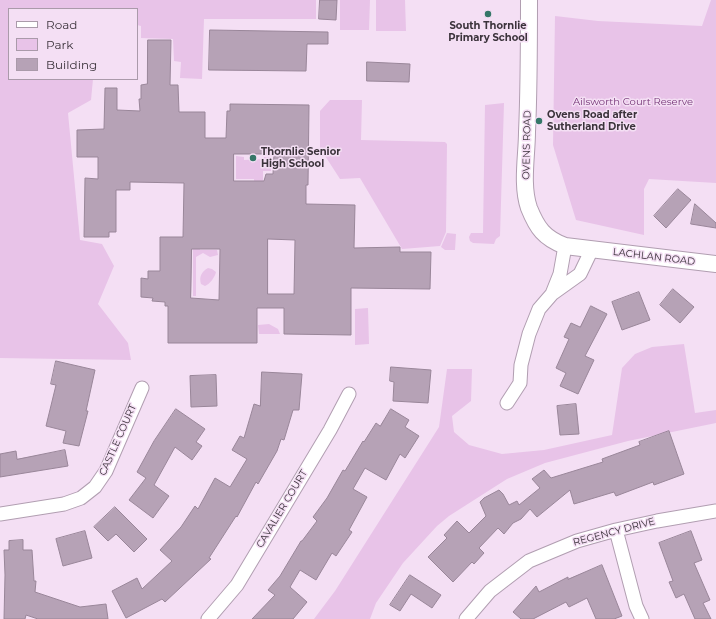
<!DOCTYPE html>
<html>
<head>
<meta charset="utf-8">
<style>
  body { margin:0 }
  #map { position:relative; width:716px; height:619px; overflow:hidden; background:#f4dff4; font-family:Montserrat,sans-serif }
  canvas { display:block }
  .legend { position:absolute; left:8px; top:8px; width:130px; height:72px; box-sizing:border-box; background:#f4dff4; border:1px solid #aa9aaa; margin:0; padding:5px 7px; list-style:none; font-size:12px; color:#3b333b }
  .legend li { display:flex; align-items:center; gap:8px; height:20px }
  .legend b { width:20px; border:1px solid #aa9aaa }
</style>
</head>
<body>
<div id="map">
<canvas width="716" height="619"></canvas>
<ul class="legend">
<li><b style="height:5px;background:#fff"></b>Road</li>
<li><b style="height:11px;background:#e8c3e8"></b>Park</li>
<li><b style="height:11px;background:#b6a2b6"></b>Building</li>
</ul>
</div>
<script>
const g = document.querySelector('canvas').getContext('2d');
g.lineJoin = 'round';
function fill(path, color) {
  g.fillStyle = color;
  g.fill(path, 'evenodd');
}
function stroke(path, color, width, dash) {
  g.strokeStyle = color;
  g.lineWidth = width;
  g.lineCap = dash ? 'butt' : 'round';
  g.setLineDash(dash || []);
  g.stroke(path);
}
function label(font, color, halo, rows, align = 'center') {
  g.font = font + ' Montserrat,sans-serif';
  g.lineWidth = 3;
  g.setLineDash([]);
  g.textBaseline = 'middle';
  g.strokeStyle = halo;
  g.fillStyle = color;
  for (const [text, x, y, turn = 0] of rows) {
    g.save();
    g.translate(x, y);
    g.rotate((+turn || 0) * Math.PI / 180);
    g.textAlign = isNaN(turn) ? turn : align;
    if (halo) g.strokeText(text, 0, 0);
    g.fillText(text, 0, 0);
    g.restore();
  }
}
fill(new Path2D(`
  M0,0H316V19H204L202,79L180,78L181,62L174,61L173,39L141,38V26L137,25V9H9V79H93L91,100L68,113L80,240L102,244L114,266L98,304L128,343L131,360L0,358Z
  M340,0H370L369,30H340Z
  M376,0H405L406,31H376Z
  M711,0H716V183L649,179L644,189V235L576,220L553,145L555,16L598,21L702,26Z
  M330,100H362L361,140L445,142L447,144L446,232L440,246L402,249L360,178L340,179L320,148V111Z
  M504,103L500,236L496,239L494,244L473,243L470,241L469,237L471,233H483L485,105Z
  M236,156L244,157V160L264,159V157H271V171H263V187H254V179H236Z
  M447,233L456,234L455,250H445L441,247Z
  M193,245H199L200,250H217L218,255L210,257L203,253L196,257V296H193Z
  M208,268L212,269L216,272C215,277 210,284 205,286L201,284C199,277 201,272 208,268Z
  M368,308L369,344L355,345V309Z
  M269,324L278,329L280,334H259L258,325Z
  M684,344L695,413L716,410V423L628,441L545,463L507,479L449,516L437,526L403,563L376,603L370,619H314L335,591L439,427L447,369H472L471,401L452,416L454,432L469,445L502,454L544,450L612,435L622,368L635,354L652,347Z`), '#e8c3e8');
const building = new Path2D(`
  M320,0H337L336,20L319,19Z
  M210,30L328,32V44H307L306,71L209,70Z
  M148,40H171L170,85H178L179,112H205V138H226L227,111H230V104L309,105L308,185H306V204L355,205L354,248L400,247V252H431L430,289L351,288V335L284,334V308H257V343H168V306H165V302L152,301L153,298L141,297V278L148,279V271H160V237H183L184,183L130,182V190H116V232H109V237H84L85,178L98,179V157H77V130L104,129L105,88H117V110L140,111L139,99H141V85L147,84ZM234,154H274L273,174H266L264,181H234ZM268,239L295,240L294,294H268ZM192,249H220L219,300L191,298Z
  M367,62L410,64L409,82L367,81Z
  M678,189L691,200L666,228L654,216Z
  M695,204L716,223V228L691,224Z
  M673,289L694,307L680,323L660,305Z
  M639,292L650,320L622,330L612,302Z
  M591,306L607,314L585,356L594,360L578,394L560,386L566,373L556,368L569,339L564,337L571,323L580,327Z
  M56,361L95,370L86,411H88L79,446L63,443L66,431L46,426L56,385L51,384Z
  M391,367L431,370L428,403L393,401L394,382L390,381Z
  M262,372L302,374L299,410H293L284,440L281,439L277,451L258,484L256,482L237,517L236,516L209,558L211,559L165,602L162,599L126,618L112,591L137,578L142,589L172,561L160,550L181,527L195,506L198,509L215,478L230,487L247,459L232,450L240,436L244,438L254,404L260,406Z
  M216,375L217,406L191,407L190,376Z
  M576,404L579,434L560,435L557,406Z
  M176,409L205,429L196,442L202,446L192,460L175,447L154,485L169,496L153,518L129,500L146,478L137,472L154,441Z
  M391,409L409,420L405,427L419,436L405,458L400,454L386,480L365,468L353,489L367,497L349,530L352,532L336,556L332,553L316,580L300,570L290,587L307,602L293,619H252L275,595L268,590L280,576L301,541H302L317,521L313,517L327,498L343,470L345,471L363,441L364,442L376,423L380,426Z
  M669,431L684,474L654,485L653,482L616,496L614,492L574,504L570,490L537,517L530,509L521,519L513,523L504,534L498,528L479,548L484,553L474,564L472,562L453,582L428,557L447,538L444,535L457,521L469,533L486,516L480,502L484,498L499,490L503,494L509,505L517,501L519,505L540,488L532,479L544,470L551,478L603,462L602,459L640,445L639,442Z
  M65,450L68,466L0,477V454L16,451L17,459Z
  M115,507L147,539L134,552L116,534L108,541L94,527Z
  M85,531L92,558L63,566L56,539Z
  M691,531L702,560L694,563L710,600L703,603L711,619H695L684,594L676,598L669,582L673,581L659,543Z
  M23,540V550H32L34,581H36L35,592L80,607L106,604L108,619H38L26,615L25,619H4L5,575L4,550H9V541Z
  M602,565L622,616L614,619H596L587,598L569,607L566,602L533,619H521L513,612L536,586L539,592L568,577V579Z
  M410,575L441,595L432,608L411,594L400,611L390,605Z`);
fill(building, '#b6a2b6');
stroke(building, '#998699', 1);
const minor = new Path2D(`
  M552,294L580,274L592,249
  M507,403L520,383L521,365L529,334L539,309L552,294L560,274L565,246
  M0,514L64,504L81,498L95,487L106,471L142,388
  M616,530L636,606L642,619
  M208,619L237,585L330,430L349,394
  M466,619L490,591L529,561L577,541L616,530L657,521L716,511`);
const tertiary = new Path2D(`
  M529,0C529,44 529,88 527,132C527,155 521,185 529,208C537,228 544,238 565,246L716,264`);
stroke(minor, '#b19eb1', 15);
stroke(tertiary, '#b19eb1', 18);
stroke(minor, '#fff', 13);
stroke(tertiary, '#fff', 16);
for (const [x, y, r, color] of [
  [488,14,4,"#357768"],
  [539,121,4,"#357768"],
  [253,158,4,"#357768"]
]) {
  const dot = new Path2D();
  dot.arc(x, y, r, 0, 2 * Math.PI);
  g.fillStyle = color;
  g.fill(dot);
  stroke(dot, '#f4dff4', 1.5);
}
label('bold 10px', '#3b333b', '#f4dff4', [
  ["South Thornlie",488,26,"center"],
  ["Primary School",488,38,"center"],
  ["Ovens Road after",547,115],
  ["Sutherland Drive",547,127],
  ["Thornlie Senior",261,152],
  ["High School",261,164]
], 'left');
label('10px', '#743476', '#f4dff4', [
  ["Ailsworth Court Reserve",633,102]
]);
label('10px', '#3b333b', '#f4dff4', [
  ["OVENS ROAD",527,145,-89],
  ["LACHLAN ROAD",654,257,7],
  ["CASTLE COURT",118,440,-66],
  ["CAVALIER COURT",282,509,-59],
  ["REGENCY DRIVE",614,532,-15]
]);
</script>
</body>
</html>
